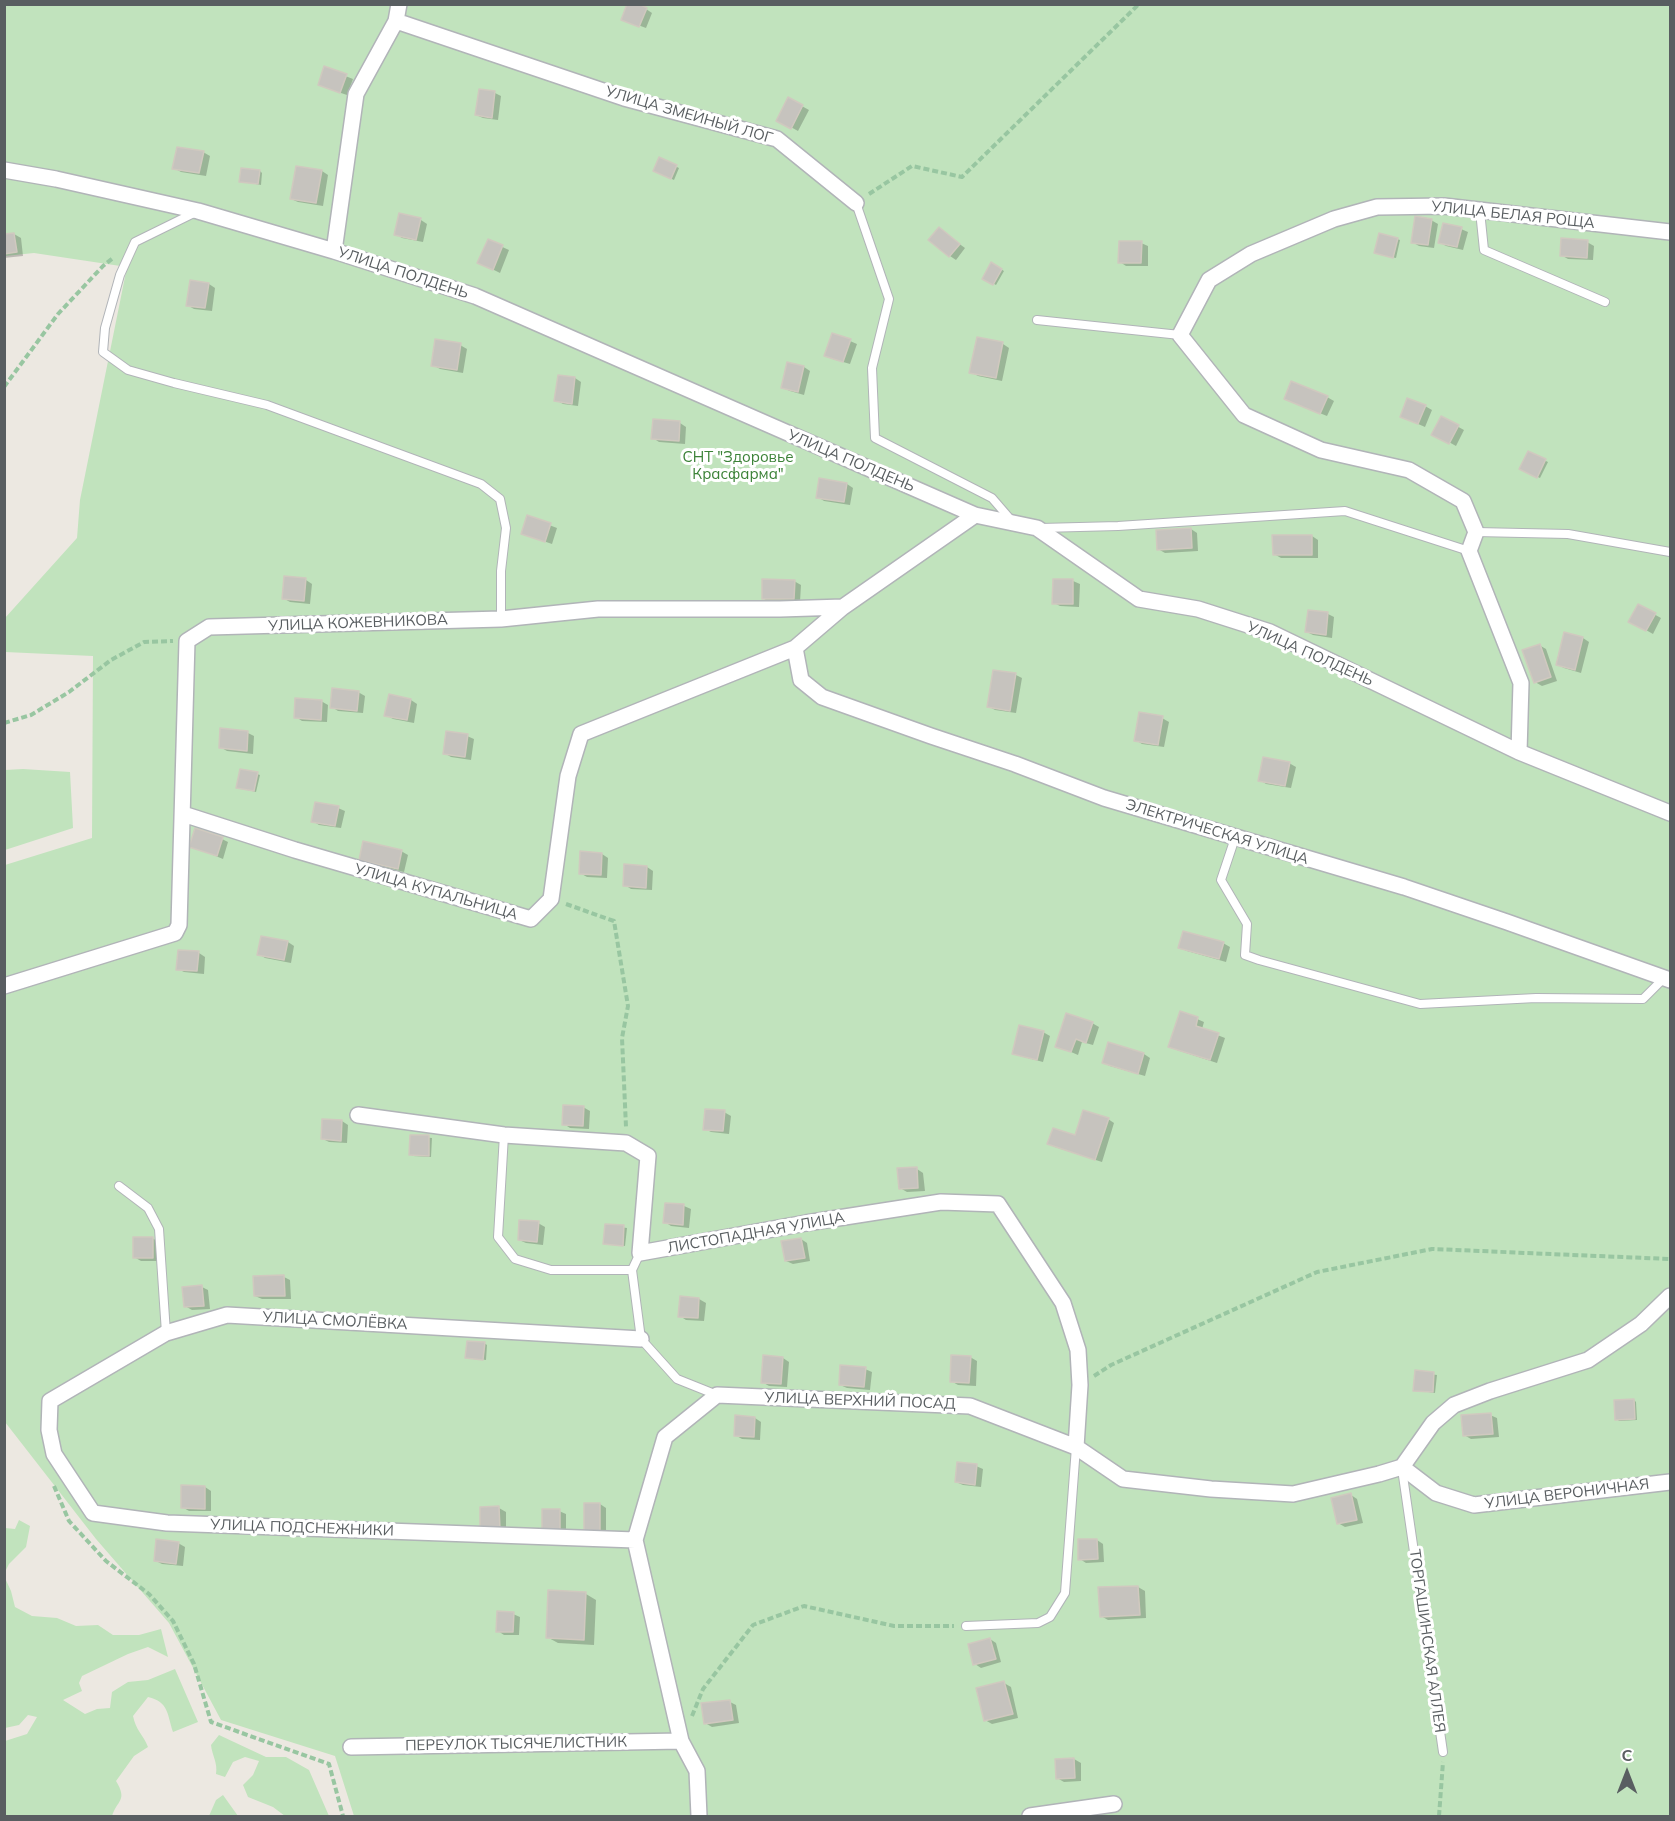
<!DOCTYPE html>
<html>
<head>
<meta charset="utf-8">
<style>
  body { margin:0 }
  #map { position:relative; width:1675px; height:1821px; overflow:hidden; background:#ece8e1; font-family:Mulish,sans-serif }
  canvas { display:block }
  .frame { position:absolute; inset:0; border:6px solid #595e61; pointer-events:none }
  .north { position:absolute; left:1597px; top:1743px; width:60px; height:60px; -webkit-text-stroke:4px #fff; paint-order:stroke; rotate:0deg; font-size:16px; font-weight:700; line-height:24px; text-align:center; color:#595e61 }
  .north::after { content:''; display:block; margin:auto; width:21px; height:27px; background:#595e61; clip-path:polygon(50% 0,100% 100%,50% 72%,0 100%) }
</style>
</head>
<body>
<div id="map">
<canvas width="1675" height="1821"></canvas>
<div class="frame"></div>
<div class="north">С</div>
</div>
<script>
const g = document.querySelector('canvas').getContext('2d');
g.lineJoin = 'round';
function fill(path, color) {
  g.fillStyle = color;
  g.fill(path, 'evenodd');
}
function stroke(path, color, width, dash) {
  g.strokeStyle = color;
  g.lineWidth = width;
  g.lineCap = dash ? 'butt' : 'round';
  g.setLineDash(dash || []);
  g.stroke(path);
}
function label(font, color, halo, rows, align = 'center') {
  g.font = font + ' Mulish,sans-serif';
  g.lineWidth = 6;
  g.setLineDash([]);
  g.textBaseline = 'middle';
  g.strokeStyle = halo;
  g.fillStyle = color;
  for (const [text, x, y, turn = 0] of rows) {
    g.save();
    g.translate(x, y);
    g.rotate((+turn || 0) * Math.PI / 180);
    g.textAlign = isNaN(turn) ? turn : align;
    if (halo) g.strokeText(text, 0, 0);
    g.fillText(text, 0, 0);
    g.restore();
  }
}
fill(new Path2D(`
  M5,5H1670V1816H354L335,1756L221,1720L169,1623L96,1539L5,1422V865L92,838L93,656L5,652V618L77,538L80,500L127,267L34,253L5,256Z
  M23,769L70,772L73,828L5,850V770Z
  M19,1520L30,1526L26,1547L9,1564L5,1572V1528L15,1529Z
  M4,1576L11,1591L15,1607L32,1616L57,1618L76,1626L98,1625L113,1635H139L161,1629L168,1657L148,1647L128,1654L82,1676L79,1683L82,1691L63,1700L85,1714L97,1709L110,1708L112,1692L128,1682L148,1680L175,1669L198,1722L173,1732C167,1714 169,1702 148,1697L133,1716C136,1731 143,1734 148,1747L134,1756L116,1781C128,1801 117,1800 112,1816H5V1741L27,1734L37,1717L28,1715L19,1725L5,1728Z
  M219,1735L266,1757H286L309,1770L329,1816H285L273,1807L248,1797L243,1785L253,1775L259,1761L245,1757L233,1762L225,1777L216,1774C218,1763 212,1755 211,1745Z
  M223,1795L238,1816H209L216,1800Z`), '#c1e3bd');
fill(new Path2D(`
  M646,9L652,13L646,28L627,21Z
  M325,68L353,79L347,95L326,88Z
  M480,90L495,93L501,96L498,120L483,118L476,115Z
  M789,99L809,110L798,131L778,120Z
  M203,152L210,156L206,176L181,172L174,168Z
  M660,159L679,168L674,180L655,171Z
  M297,167L322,171L328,175L323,206L298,202L291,199Z
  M260,171L262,173L261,185L240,181Z
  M400,215L421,220L427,224L423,242L402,238L396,234Z
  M1431,220L1438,224L1434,248L1419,246L1412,242Z
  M939,229L965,248L956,260L950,256Z
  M1461,229L1468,232L1463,250L1446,246L1439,242Z
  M14,234L21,238L23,256L4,258V235Z
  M1397,239L1400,240L1396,258L1378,254Z
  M489,241L509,250L500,273L486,266Z
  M1587,242L1594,246L1593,260L1568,259L1561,255Z
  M1141,243L1148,246V266H1126L1120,262Z
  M992,264L1004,271L996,285L984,278Z
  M209,284L215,288L212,311L194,309L187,305Z
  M978,339L1003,344L1009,348L1002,381L978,376L971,372Z
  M850,341L857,344L850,364L833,359Z
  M460,345L467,349L463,373L440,369L433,365Z
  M804,367L810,371L804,395L790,391L783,388Z
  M575,378L581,382L578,406L563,404L556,400Z
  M1327,397L1334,401L1327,416L1292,402Z
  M1425,406L1432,410L1425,427L1402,417Z
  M1442,418L1464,430L1456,446L1438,436Z
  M680,423L686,427L685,444L659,442L653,438Z
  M1529,453L1548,462L1540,478L1521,469Z
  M847,484L853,488L850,505L824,501L818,497Z
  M528,517L557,528L552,544L523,534Z
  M1191,529L1197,533L1198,551L1165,553L1158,549Z
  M1312,536L1318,540V558H1281L1274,554Z
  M306,580L312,584L310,604L290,602L283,598Z
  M1054,580L1073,581L1080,584L1079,607L1060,606L1054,603Z
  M794,581L801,585L800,602H770L764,599Z
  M1639,606L1661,618L1653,634L1630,621Z
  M1328,614L1334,617L1332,638L1313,635L1307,632Z
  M1583,638L1589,642L1581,673L1564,668L1557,664Z
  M1539,645L1546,649L1557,681L1542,686L1535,682Z
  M995,671L1016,675L1022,678L1016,713L995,710L988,706Z
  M358,692L365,696L363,713L338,711L332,707Z
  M390,696L411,700L417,704L414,723L393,719L386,715Z
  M321,701L328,705L327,722L302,721L296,717Z
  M1162,718L1169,722L1164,747L1142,744L1136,740Z
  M248,733L254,736L253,754L227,751L220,747Z
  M467,736L474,739L471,760L451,757L444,753Z
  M1289,763L1296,767L1291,788L1266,784L1260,780Z
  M257,774L260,775L256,792L240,788Z
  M338,808L345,811L341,828L319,825L313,821Z
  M222,839L228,842L223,859L191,846Z
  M401,851L408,855L404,872L367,863L361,860Z
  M602,854L608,858L607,878L587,877L580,873Z
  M647,867L653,871L652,890L631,889L625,885Z
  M288,942L294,946L291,963L265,958L259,954Z
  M1223,943L1230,947L1226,962L1187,951L1180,948Z
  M199,953L205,957L204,974L184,972L178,969Z
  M1181,1012L1204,1022L1202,1029L1225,1038L1217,1063L1177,1050Z
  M1092,1023L1099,1027L1093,1045L1082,1042L1078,1055L1057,1046Z
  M1043,1032L1050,1036L1043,1062L1020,1056L1014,1053Z
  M1144,1054L1150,1058L1145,1076L1110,1066L1104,1063Z
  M583,1107L590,1111L589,1129L570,1128L564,1124Z
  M724,1112L731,1116L729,1134L711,1132L705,1129Z
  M1108,1119L1114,1123L1102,1162L1055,1147L1049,1144L1076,1137Z
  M342,1121L348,1125L347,1143L329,1142L323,1139Z
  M411,1136L432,1138L431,1157L413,1156L410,1154Z
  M917,1169L923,1173L925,1191L907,1192L900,1188Z
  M666,1204L684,1206L691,1209L689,1228L671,1226L665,1222Z
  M538,1223L545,1227L543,1245L526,1243L519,1240Z
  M606,1225L627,1228L625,1246L605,1243Z
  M152,1238L159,1242V1261H141L134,1257Z
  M801,1239L807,1243L810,1261L793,1264L786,1261Z
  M284,1277L290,1280L291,1299H262L255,1296Z
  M202,1287L208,1290L210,1309L192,1310L185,1306Z
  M681,1298L699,1299L706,1303L704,1321L686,1320L680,1316Z
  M484,1343L487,1345L486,1360L467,1357Z
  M970,1357L977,1361L976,1386L958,1385L951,1381Z
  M783,1358L789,1362L787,1387L769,1386L762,1382Z
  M865,1369L872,1372L870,1390L847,1388L840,1385Z
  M1416,1372L1437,1375L1435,1393L1415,1390Z
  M1634,1400L1636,1402L1637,1420L1619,1421L1617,1419Z
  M1490,1415L1497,1418L1499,1437L1471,1439L1464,1435Z
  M755,1418L761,1422L760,1440L742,1439L735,1435Z
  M976,1466L983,1469L981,1487L963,1485L956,1482Z
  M205,1487L211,1491V1511H189L182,1507Z
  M1351,1495L1357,1499L1363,1523L1345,1527L1338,1523Z
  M600,1504L606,1508V1534L592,1533Z
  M499,1508L506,1512V1532L482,1529Z
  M559,1511L566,1514V1532L543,1529Z
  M1097,1540L1103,1544L1104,1562L1086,1563L1080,1559Z
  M178,1543L185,1547L183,1566L162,1564L156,1561Z
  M1138,1587L1145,1591L1146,1618L1108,1620L1101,1616Z
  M549,1592L586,1594L596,1600L594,1645L558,1643L547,1637Z
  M513,1614L520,1617L519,1635H504L498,1631Z
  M990,1639L996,1643L1001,1662L981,1668L975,1664Z
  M1004,1683L1011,1687L1018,1718L992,1724L985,1720Z
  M730,1702L736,1705L739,1723L712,1727L705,1723Z
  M1074,1759L1081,1763V1781L1064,1782L1057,1778Z`), '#0003');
const building = new Path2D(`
  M627,4H639L647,8L639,27L621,20Z
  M324,66L347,74L340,93L318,85Z
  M479,89L495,91L492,118L475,115Z
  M788,97L803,105L791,129L776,121Z
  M177,147L204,151L199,173L172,169Z
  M659,157L677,165L671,179L653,171Z
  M296,166L322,170L316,203L290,199Z
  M241,168L260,170L258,184L239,182Z
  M399,213L421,218L416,240L394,235Z
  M1415,216L1432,219L1428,245L1411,243Z
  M1443,223L1462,227L1457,247L1438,243Z
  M939,227L960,244L949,257L928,240Z
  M14,233L17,252L4,254V234Z
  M1379,233L1398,238L1393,258L1374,253Z
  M1561,238L1588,240L1587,258L1560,256Z
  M488,239L503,245L493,270L477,263Z
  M1119,241H1142L1141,263H1118Z
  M991,262L1002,269L993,285L982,279Z
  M190,280L209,283L205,308L186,306Z
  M832,333L851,339L843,362L824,356Z
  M977,337L1003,342L996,378L969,373Z
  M435,339L461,343L457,370L431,366Z
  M787,362L804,366L798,392L781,388Z
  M558,375L575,377L572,404L554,401Z
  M1291,381L1328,396L1320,414L1284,399Z
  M1407,398L1426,405L1418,424L1400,417Z
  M1441,416L1459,425L1449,444L1431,435Z
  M653,419L680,421L679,441L651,439Z
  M1528,451L1546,459L1537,478L1519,469Z
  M819,478L847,483L844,502L816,498Z
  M527,515L551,523L545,542L521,534Z
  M1191,528L1192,548L1157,550L1156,530Z
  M1272,535H1312V555H1273Z
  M284,576L306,578L304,601L282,599Z
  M762,579L795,580L794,599H762Z
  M1053,579H1073V604H1052Z
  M1638,604L1656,613L1646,631L1628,622Z
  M1308,610L1328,612L1326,635L1305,632Z
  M1564,632L1583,637L1575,670L1556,665Z
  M1540,644L1551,677L1534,683L1522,650Z
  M993,670L1016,673L1010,711L987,707Z
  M332,688L359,691L357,711L330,708Z
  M389,694L411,699L407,720L384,716Z
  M295,698L322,700L321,720L294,718Z
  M1139,712L1163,716L1158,745L1134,741Z
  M220,728L248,731L247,751L219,748Z
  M446,731L468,734L465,757L443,754Z
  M1263,757L1290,762L1285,786L1258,781Z
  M240,769L258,772L254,791L236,788Z
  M315,802L339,806L335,826L311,822Z
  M195,828L223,837L217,856L189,847Z
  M363,841L402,850L398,869L359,860Z
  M580,851L602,853L601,875L579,874Z
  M624,864L647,866L646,888L623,886Z
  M1183,931L1224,942L1219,959L1178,948Z
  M261,936L288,941L284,960L257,955Z
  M178,950L199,951L197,971L176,970Z
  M1180,1011L1198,1017L1196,1026L1219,1033L1210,1060L1168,1047Z
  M1066,1013L1093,1022L1086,1043L1076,1039L1071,1052L1055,1047Z
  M1019,1025L1044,1031L1037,1060L1012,1054Z
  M1108,1042L1144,1053L1138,1074L1102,1063Z
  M563,1105L584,1106L583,1126L562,1125Z
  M705,1109L725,1110L723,1131L703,1130Z
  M1083,1110L1109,1118L1095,1160L1047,1144L1053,1128L1075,1135Z
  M322,1119L342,1120L341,1141L321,1139Z
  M410,1135H429V1156L409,1155Z
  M917,1167L918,1188L899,1189L897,1168Z
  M665,1203L684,1204L683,1225L663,1223Z
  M519,1220L539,1221L537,1242L518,1240Z
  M605,1224L624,1225L623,1246L603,1244Z
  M133,1237H153V1258H133Z
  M801,1238L805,1258L785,1261L781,1241Z
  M284,1275L285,1296H254L253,1276Z
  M202,1285L204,1306L184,1307L182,1287Z
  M680,1296L699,1298L698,1318L678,1317Z
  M467,1341L485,1342L483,1360L465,1358Z
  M763,1355L783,1357L781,1384L761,1383Z
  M951,1355L971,1356L969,1383L950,1382Z
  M840,1365L866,1367L864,1387L839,1385Z
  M1415,1370L1434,1372L1433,1392L1413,1391Z
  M1634,1399L1635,1419L1615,1420L1614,1400Z
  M1491,1413L1493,1434L1463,1436L1461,1415Z
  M735,1415L755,1417L754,1437L734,1436Z
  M957,1462L977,1464L975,1485L955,1482Z
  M181,1485L205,1486V1509L181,1508Z
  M1351,1493L1357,1520L1337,1524L1331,1498Z
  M584,1503H600V1531H584Z
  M499,1506L500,1530H480V1507Z
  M542,1509H560V1530H542Z
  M156,1539L179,1542L176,1564L154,1561Z
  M1078,1539H1097L1098,1559L1078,1560Z
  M1138,1586L1140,1615L1100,1617L1098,1587Z
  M548,1590L586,1592L584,1640L546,1638Z
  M497,1611L514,1612L513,1632H496Z
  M990,1638L996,1659L973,1665L968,1644Z
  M1004,1681L1013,1714L984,1721L976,1688Z
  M730,1700L733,1720L704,1724L701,1703Z
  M1074,1758L1075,1778L1056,1779L1055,1759Z`);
fill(building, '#c6c3be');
stroke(building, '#d0c9bf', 1.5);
const lane = new Path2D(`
  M856,203L889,299L872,368L875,438L992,498L1011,520
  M1480,211L1484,250L1605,302
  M194,213L135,242L120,275L105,328L103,352L128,370L174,383L267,405L481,484L500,499L506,528L501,571V619
  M1037,320L1180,335
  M1041,528L1118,526L1345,511L1469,551
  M1476,532L1568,534L1670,552
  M1235,838L1221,880L1247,924L1245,955L1259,960L1420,1004L1536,998L1643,999L1664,978
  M504,1135L498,1237L515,1259L551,1270H632
  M119,1186L148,1208L159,1229L166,1333
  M640,1253L632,1270L641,1339L677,1379L717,1395
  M1402,1469L1443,1752
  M966,1626L1038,1623L1050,1617L1065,1593L1076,1447`);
const street = new Path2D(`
  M396,21L624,98L777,139L856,203
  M4,170L56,179L198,211L334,251L475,296L975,515L1037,528L1139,599L1198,609L1270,632L1519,752L1670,813
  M334,251L356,94L396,21L399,4
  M795,648L801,680L822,697L931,736L1015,764L1104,798L1404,887L1507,922L1670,980
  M1519,752L1521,683L1469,551L1476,532L1463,501L1409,470L1321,450L1244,415L1180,335L1209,280L1251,254L1334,219L1377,207L1444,206L1670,232
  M183,814L295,850L531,919L551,899L568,776L581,734L795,648L843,607
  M4,986L175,933L179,925L187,641L209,627L501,619L598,609H780L843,607L975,515
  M358,1115L504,1135L626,1143L648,1156L640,1253L806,1223L941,1202L998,1204L1063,1303L1078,1350L1080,1385L1076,1447
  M1402,1467L1436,1493L1474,1505L1670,1482
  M635,1540L167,1523L93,1513L54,1454L49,1430L50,1401L166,1333L227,1315L641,1339
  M351,1747L681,1741
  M699,1816L697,1771L681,1741L635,1540L665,1437L717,1395L970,1406L1076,1447L1123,1479L1211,1489L1293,1494L1379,1474L1402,1467L1433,1423L1454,1405L1490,1391L1588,1360L1641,1324L1670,1296
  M1030,1816L1114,1804`);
stroke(lane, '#b1b4b8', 10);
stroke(street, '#b1b4b8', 18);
stroke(new Path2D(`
  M869,194L912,166L962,177L1139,4
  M4,387L58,314L103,266L113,258
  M4,723L31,715L69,692L111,660L144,642L173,641
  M566,904L614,921L628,1006L622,1038L626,1127
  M1094,1376L1111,1365L1317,1272L1432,1249L1670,1259
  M54,1486L69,1521L106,1561L149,1594L173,1621L194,1664L211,1722L329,1764L343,1816
  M692,1716L703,1689L753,1625L804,1606L894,1626H954
  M1439,1816L1443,1762`), '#98c6a1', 4, [6, 3]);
stroke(lane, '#fff', 8);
stroke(street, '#fff', 15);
label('15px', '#595e61', '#fff', [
  ["УЛИЦА ЗМЕИНЫЙ ЛОГ",689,115,16],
  ["УЛИЦА БЕЛАЯ РОЩА",1513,215,6],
  ["УЛИЦА ПОЛДЕНЬ",403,273,18],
  ["УЛИЦА ПОЛДЕНЬ",851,461,23],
  ["УЛИЦА КОЖЕВНИКОВА",358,623,-2],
  ["УЛИЦА ПОЛДЕНЬ",1310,654,24],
  ["ЭЛЕКТРИЧЕСКАЯ УЛИЦА",1217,832,17],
  ["УЛИЦА КУПАЛЬНИЦА",436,892,16],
  ["ЛИСТОПАДНАЯ УЛИЦА",756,1233,-10],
  ["УЛИЦА СМОЛЁВКА",335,1321,3],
  ["УЛИЦА ВЕРХНИЙ ПОСАД",860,1401,2],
  ["УЛИЦА ВЕРОНИЧНАЯ",1567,1494,-7],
  ["УЛИЦА ПОДСНЕЖНИКИ",302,1528,2],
  ["ТОРГАШИНСКАЯ АЛЛЕЯ",1427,1641,82],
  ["ПЕРЕУЛОК ТЫСЯЧЕЛИСТНИК",516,1744,-1]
]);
label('15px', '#3b8237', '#fff', [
  ["СНТ \"Здоровье",738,457],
  ["Красфарма\"",738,474]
]);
</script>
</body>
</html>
